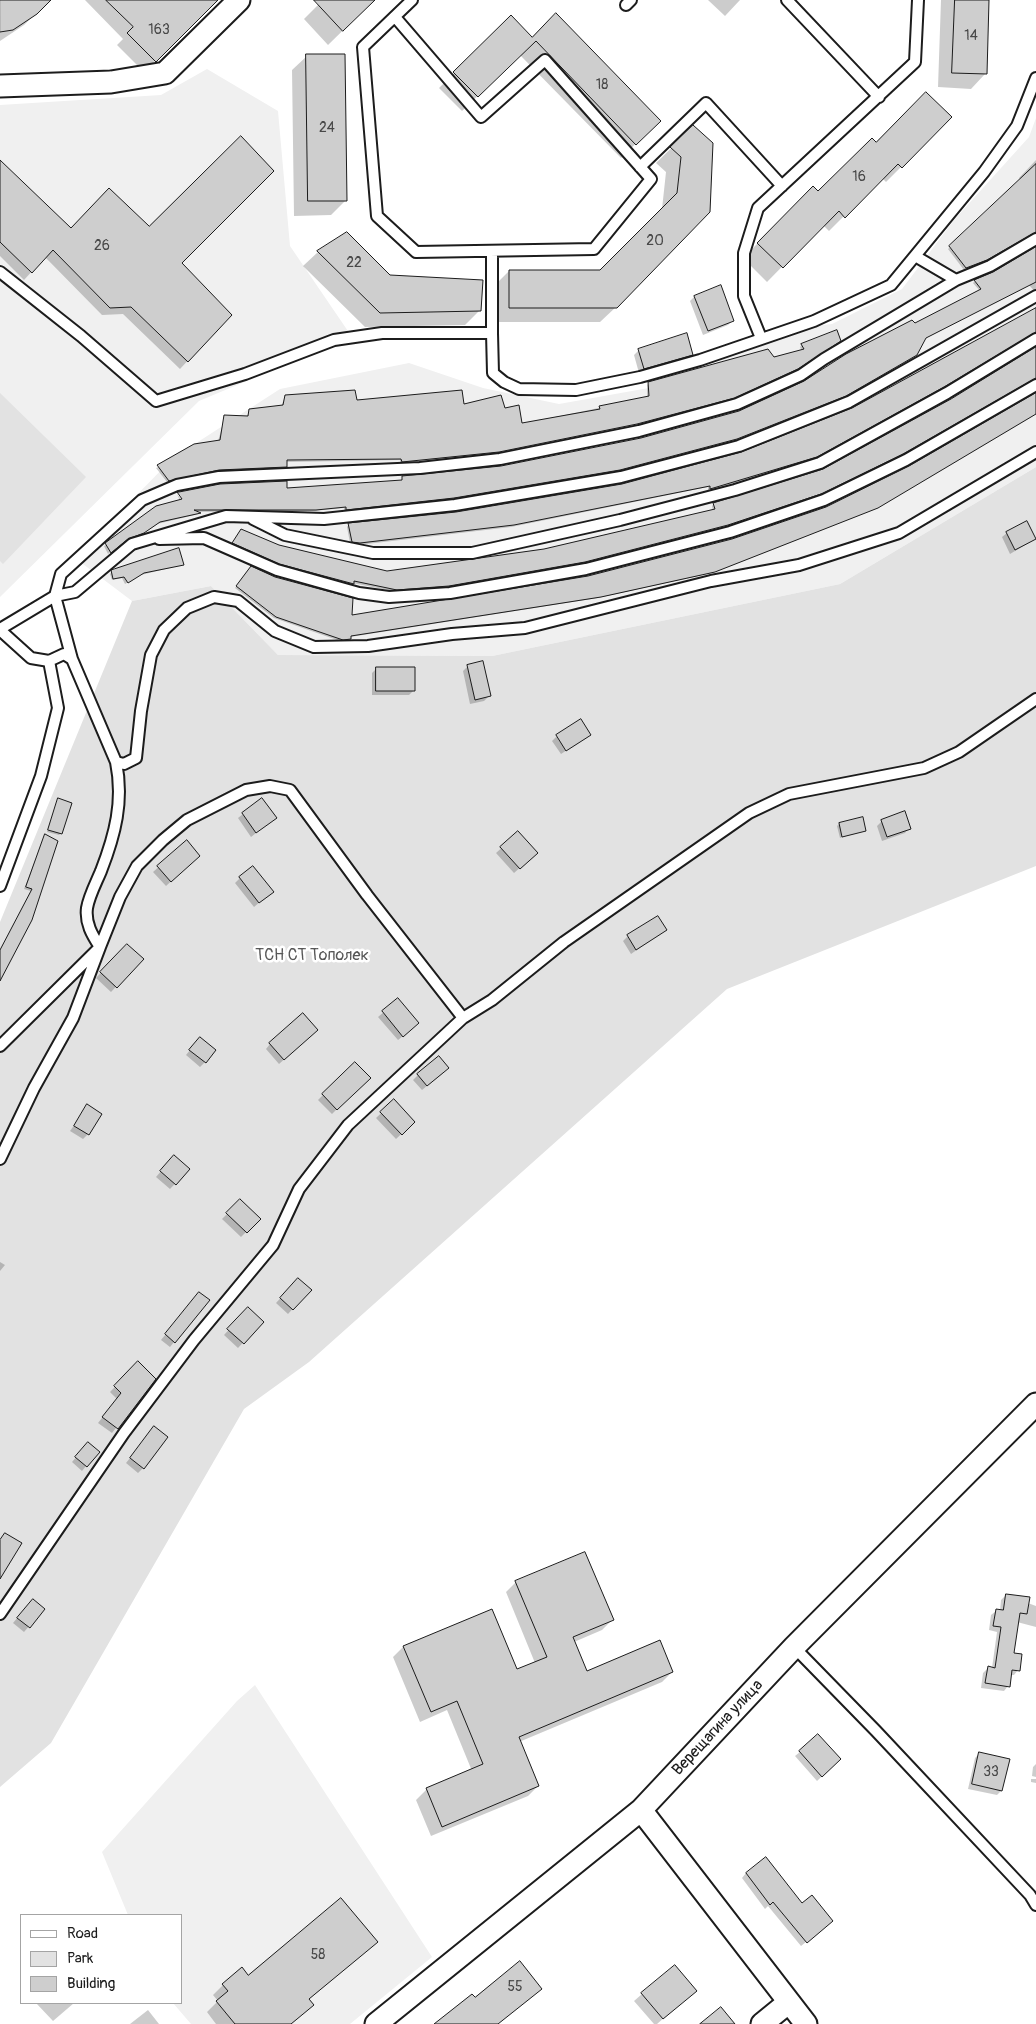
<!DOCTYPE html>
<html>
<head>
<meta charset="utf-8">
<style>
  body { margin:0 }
  #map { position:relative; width:1036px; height:2024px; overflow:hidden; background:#fff; font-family:Pangolin,sans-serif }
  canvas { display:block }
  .legend { position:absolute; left:20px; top:1914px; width:162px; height:90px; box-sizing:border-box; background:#fff; border:1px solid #a4a4a4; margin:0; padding:6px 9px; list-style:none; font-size:15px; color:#1c1c1c }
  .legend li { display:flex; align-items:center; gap:10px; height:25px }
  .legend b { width:25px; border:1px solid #a4a4a4 }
</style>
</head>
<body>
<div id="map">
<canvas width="1036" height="2024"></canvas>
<ul class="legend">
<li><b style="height:6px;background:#fff"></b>Road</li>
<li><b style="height:14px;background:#e2e2e2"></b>Park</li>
<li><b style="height:14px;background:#cecece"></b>Building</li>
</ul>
</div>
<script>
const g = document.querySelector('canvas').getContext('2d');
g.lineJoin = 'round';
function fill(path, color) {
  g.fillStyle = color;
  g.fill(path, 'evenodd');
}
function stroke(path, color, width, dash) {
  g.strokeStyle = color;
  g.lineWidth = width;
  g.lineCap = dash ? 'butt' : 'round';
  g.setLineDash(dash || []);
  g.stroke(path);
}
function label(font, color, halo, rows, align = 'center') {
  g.font = font + ' Pangolin,sans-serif';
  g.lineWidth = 5;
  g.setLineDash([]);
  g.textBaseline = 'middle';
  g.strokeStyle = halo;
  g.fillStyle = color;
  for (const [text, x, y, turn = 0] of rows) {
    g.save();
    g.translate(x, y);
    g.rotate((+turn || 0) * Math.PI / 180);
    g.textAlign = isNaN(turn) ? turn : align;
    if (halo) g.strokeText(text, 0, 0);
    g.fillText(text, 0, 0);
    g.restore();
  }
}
fill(new Path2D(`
  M207,69L278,111L290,246L352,337L199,401L0,597V105L161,95Z
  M1036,118V467L840,584L492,656L278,655L211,586L132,601L75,558L173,458L280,389L409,363L483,388L559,404L688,381L766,331L832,324L902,289L954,220L1029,137Z
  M255,1685L432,1957L350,2024H191L173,2003H181V1915H128L102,1852L237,1701Z`), '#f0f0f0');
fill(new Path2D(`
  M0,393L86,477L3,564L0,561Z
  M1036,467V866L727,989L309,1362L244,1409L51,1743L0,1787V922L132,601L211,586L278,655L492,656L840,584Z`), '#e2e2e2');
fill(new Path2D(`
  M0,0H50L24,25L0,41Z
  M85,0H208L212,4L144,72L117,45L123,39Z
  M323,0H374L328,45L304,19Z
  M708,0H740L725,16Z
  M941,0H988L985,74L971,89L938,87Z
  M556,15L659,121L621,158L520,55L462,111L439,88L511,17L532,39Z
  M307,56L346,200L331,215L294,216L292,70Z
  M951,117L886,182L882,178L829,231L823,225L767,282L743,258L813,188L818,193L876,144Z
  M693,127L712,143L616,307L600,322H495L494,286L509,271H601L662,209L666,172L656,163Z
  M1036,160V236L1030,234L984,262L964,270L948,249L1021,180L1019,178Z
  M0,161L71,229L181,263L230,315L180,369L123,314L102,315L45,257L24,280L0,256Z
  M347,233L390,276L480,310L465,325L365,327L303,266L318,252Z
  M1036,248V293L1029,285L924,339L914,357L843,397L734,441L616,472L451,500L344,511V508L313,511L194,512L199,514L157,524L141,535L124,540L108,554L104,546L180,501L177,494L185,505L286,490L401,481L403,477L501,467L641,439L739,412L805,382L980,291L973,283L975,281L994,273Z
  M694,297L733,320L728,325L703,335L690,301Z
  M1036,310V334L1029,335L940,389L814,458L708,491V487L511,527L358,545L350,543L347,527L349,524L456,513L622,485L742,454L852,409Z
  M836,331L794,371L731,399L634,426L496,454L400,463V460L286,462L284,469L216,472L167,482L156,468L218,441L225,417H247L249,410L281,407L285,396L504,410L521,424L647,398V385L649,383L802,351L800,347L802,345Z
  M1036,349V382L1030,381L899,456L818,495L725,527L581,564L446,588L394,591L352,583L350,586L277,565L231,545L239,533L278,546L387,572L544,551L713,511L712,506L714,504L824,470L951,400Z
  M639,350L692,354L687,359L639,373L634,355Z
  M1036,394V414L874,509L712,573L598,598L350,637L348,641H340L274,618L235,588L249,570L351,617L588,577L732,540L827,507L910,467Z
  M1007,533L1035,539L1010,554L1002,537Z
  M182,565L141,575L125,584L122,578L112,580L110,574L114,570Z
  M468,666L489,696L484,701L470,704L463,671Z
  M377,668L414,690L409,695H372V673Z
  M590,735L561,754L552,741L557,736Z
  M58,800L61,833L59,835L47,832Z
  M243,814L275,818L251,837L238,818Z
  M882,821L909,828L905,833L882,841L877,826Z
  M839,824L865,830L840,838L837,826Z
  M518,833L531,858L514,873L496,853Z
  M45,835L56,842L0,978V950L31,891L24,889Z
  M187,842L194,860L166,886L153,872Z
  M240,878L267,896L254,907L235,883Z
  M665,930L631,954L623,941L628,936Z
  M122,950L142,959L111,992L96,978Z
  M398,1000L413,1028L398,1040L378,1017Z
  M312,1035L279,1064L266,1049L270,1044Z
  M195,1044L205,1062L200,1067L186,1055Z
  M355,1063L369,1077L332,1114L318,1100Z
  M443,1073L422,1090L413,1080L418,1075Z
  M394,1101L414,1122L396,1139L376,1118Z
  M88,1106V1134L83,1139L70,1131Z
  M169,1162L188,1170L170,1189L156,1177Z
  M240,1201L259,1219L241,1237L222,1219Z
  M0,1262L5,1265L0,1271Z
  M298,1279L310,1290L288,1314L276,1303Z
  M195,1298L174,1342L170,1347L161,1340Z
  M248,1309L262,1322L238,1348L224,1335Z
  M138,1363L154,1379L112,1433L98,1423L117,1399L110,1392Z
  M150,1433L143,1468L138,1473L126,1463Z
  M84,1448L86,1466L82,1471L72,1462Z
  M516,1582L612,1620L602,1630L574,1642L586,1673L672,1672L662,1682L519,1742L538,1786L528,1796L431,1836L416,1800L426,1790L472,1771L447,1710L420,1722L393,1657L403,1647L516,1671L535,1663L506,1592Z
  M1006,1595L1036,1606V1627L1017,1622L1013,1654L1018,1670L1014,1675H1010L1008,1686L1004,1691L981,1688L983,1673L988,1668H992L997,1632L989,1630L991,1615L996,1611H1000L1001,1600Z
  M28,1605L44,1609L24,1632L13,1623Z
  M800,1752L835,1764L817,1781L795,1756Z
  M979,1754L1001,1791L997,1795L968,1789L975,1758Z
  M1036,1764V1777L1032,1776L1033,1767Z
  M1031,1779H1036V1783L1031,1782Z
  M746,1873L802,1905L827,1925L801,1946L768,1906L765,1909L742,1878Z
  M376,1942L308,2000L312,2005L291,2024H216L207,2012L218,2001L213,1995L223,1985Z
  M695,1991L657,2024H654L634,2001L642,1994Z
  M36,2003H74L53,2021Z
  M148,2010L159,2024H130Z`), '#0003');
const building = new Path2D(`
  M0,0H51L37,14L13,30L0,32Z
  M106,0H218L156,62L127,33L133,27Z
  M314,0H375L343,31Z
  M955,0H989L987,74L952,73Z
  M556,13L661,121L636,145L536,41L478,97L453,72L511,15L532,37Z
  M306,54H345L347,201H308Z
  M926,92L952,117L902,168L898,164L845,218L839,211L783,268L757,243L813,186L818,191L872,138L876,142Z
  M693,125L713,143L710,212L617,308H509V270H600L677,193L681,157L670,147Z
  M241,136L274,171L182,263L232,315L188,362L131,307L110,308L53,250L32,273L0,242V160L71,228L109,188L149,226Z
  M1036,164V232L987,260L966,268L949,246Z
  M347,232L390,275L483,280L481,311L380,313L317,251Z
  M1036,247V282L926,338L917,355L846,396L737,439L620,470L454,498L346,510V507L316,510H194L201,513L160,522L144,533L128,539L111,553L105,543L156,506L182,499L177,492H179L220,484L287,481V488L402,480V476L501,466L641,438L739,411L804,381L846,354L912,320L915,323L981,289L974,280L993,272Z
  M721,285L734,321L708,331L694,296Z
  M1036,308V332L944,387L817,457L710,489V486L514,525L360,543L352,542L348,523L456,512L622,484L741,452L852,408Z
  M837,330L841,341L798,369L735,398L637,424L499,452L402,462L401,459L287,460V467L219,470L169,481L157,465L194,444L220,440L224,415L248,416L249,409L283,405L285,395L355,390L357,400L462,390L464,404L501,395L505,408L519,405L522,423L600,409L599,406L649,396L648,382L768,349L774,357L804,349L801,344Z
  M687,333L693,355L644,369L638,349Z
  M1036,347V378L903,454L821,494L728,525L585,562L449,586L397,590L354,581V584L279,564L232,543L241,529L279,545L387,571L544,549L715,509L713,503L823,469L951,399Z
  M1036,393V414L878,508L715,572L601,597L351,636V639L343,640L276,617L236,586L251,566L275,577L353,598L352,615L588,576L732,539L826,507L909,466Z
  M1027,521L1036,539L1015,550L1006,532Z
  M179,548L184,565L144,573L128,583L124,577L113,579L111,570L114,569Z
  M483,661L491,696L475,700L467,665Z
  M376,667H415V691H376Z
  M581,719L591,735L566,751L556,735Z
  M58,798L72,803L62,834L48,830Z
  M262,798L277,818L256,833L242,813Z
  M905,811L911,829L887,837L881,820Z
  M863,817L866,831L842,837L839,823Z
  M518,831L538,853L520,869L500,847Z
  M45,834L58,841L32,920L0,981V950L32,889L26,887Z
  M187,840L200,856L171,882L157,866Z
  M253,866L274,892L259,903L239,877Z
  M658,916L667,930L636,950L627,935Z
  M127,944L144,959L117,988L100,972Z
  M398,998L419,1023L403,1037L382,1011Z
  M303,1013L318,1030L284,1060L269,1043Z
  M200,1037L216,1050L206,1063L189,1050Z
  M439,1056L449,1068L427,1086L417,1074Z
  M355,1062L371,1078L337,1110L322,1094Z
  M394,1099L415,1122L402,1135L380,1112Z
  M87,1104L102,1114L89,1135L74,1126Z
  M174,1155L190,1169L176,1185L160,1171Z
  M240,1199L261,1219L247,1233L226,1213Z
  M298,1278L312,1290L293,1310L280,1298Z
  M199,1292L210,1300L175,1343L165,1334Z
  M248,1307L264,1322L244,1344L227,1329Z
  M138,1361L156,1379L118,1429L102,1417L121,1393L114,1386Z
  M154,1426L168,1437L144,1469L130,1458Z
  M88,1442L100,1452L87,1467L75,1457Z
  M5,1533L22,1543L0,1579V1540Z
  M585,1552L614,1620L573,1637L587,1671L660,1640L673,1672L519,1737L539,1786L442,1827L426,1788L483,1764L457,1701L431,1712L403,1646L492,1609L517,1669L547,1657L515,1581Z
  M1006,1594L1030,1597L1027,1614L1020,1613L1014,1653L1022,1654L1020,1671L1012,1670L1010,1687L985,1683L988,1666L995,1668L1001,1627L993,1626L996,1609L1003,1610Z
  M33,1599L45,1609L30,1628L17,1618Z
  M818,1734L841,1759L822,1777L799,1751Z
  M979,1752L1010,1759L1002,1791L972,1784Z
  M766,1857L802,1903L812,1895L833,1921L807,1943L773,1902L770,1905L746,1873Z
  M341,1898L378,1942L309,1999L314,2005L291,2024H235L216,2001L228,1991L222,1984L242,1967L248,1975Z
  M520,1961L542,1989L498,2024H434L472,1994L475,1997Z
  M675,1965L697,1991L663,2019L641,1993Z
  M721,2007L735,2024H700Z`);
fill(building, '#cecece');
stroke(building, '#1c1c1c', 1);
const service = new Path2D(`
  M787,0L879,97
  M626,5L631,0
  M395,17L481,117L545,60L651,179L594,249L416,252L377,216L363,47L412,0
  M640,167L706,103L782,186
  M915,256L956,280
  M0,272L81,336L156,401L245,374L334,340L382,333H492L493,373L504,382L519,389L576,390L640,377L700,360L814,321L891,285L984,172L1017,126L1036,78
  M492,333V251
  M761,338L744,296V253L758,208L915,62L918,0
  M253,519L285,535L373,553H472L620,520L735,490L820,463L947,393L1036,339
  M159,539L204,538L277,570L359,593L389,597L450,593L586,569L730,532L824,500L906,460L1036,385
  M0,629L55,596L75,592L132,544L226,516L324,519L455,505L621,477L739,446L849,402L1036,296
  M0,630L31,658L49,661L64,654L72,659L116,762C124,801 115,835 101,871C96,883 89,896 87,908C85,923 92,935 100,947L73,1018L34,1088L0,1159
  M72,659L55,596L61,574L142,500L177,485L219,477L420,468L500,459L639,431L737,404L801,375L824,359L956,280L990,266L1036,239
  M116,762L124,764L136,758L141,711L151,655L164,630L187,608L214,597L238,601L275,631L314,647L368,646L452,634L525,628L711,581L799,565L899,533L1036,452
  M0,886L41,776L58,708L49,661
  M0,1046L100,947L120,897L137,866L163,840L187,820L246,790L270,786L290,790L367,895L463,1018L492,1000L564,942L749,813L789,794L924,768L959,752L1036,699
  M0,1614L124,1433L194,1340L273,1245L299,1189L348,1125L463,1018
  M794,1647L876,1731L1030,1895L1036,1905`);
const minor = new Path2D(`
  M0,86L111,82L165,73L239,0
  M641,1810L806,2024
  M376,2024L641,1810L794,1647L1036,1404
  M762,2024L789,2002`);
stroke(service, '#1c1c1c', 14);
stroke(minor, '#1c1c1c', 25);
stroke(service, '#fff', 10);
stroke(minor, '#fff', 21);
label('14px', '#484848', null, [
  ["163",159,30],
  ["14",971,36],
  ["18",602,85],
  ["24",327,128],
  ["16",859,177],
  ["20",655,241],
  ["26",102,246],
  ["22",354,263],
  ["33",991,1772],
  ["58",318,1955],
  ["55",515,1987]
]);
label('16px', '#575757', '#fff', [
  ["ТСН СТ Тополек",312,956]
]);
label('16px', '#1c1c1c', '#fff', [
  ["Верещагина улица",718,1728,-47]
]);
</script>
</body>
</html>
